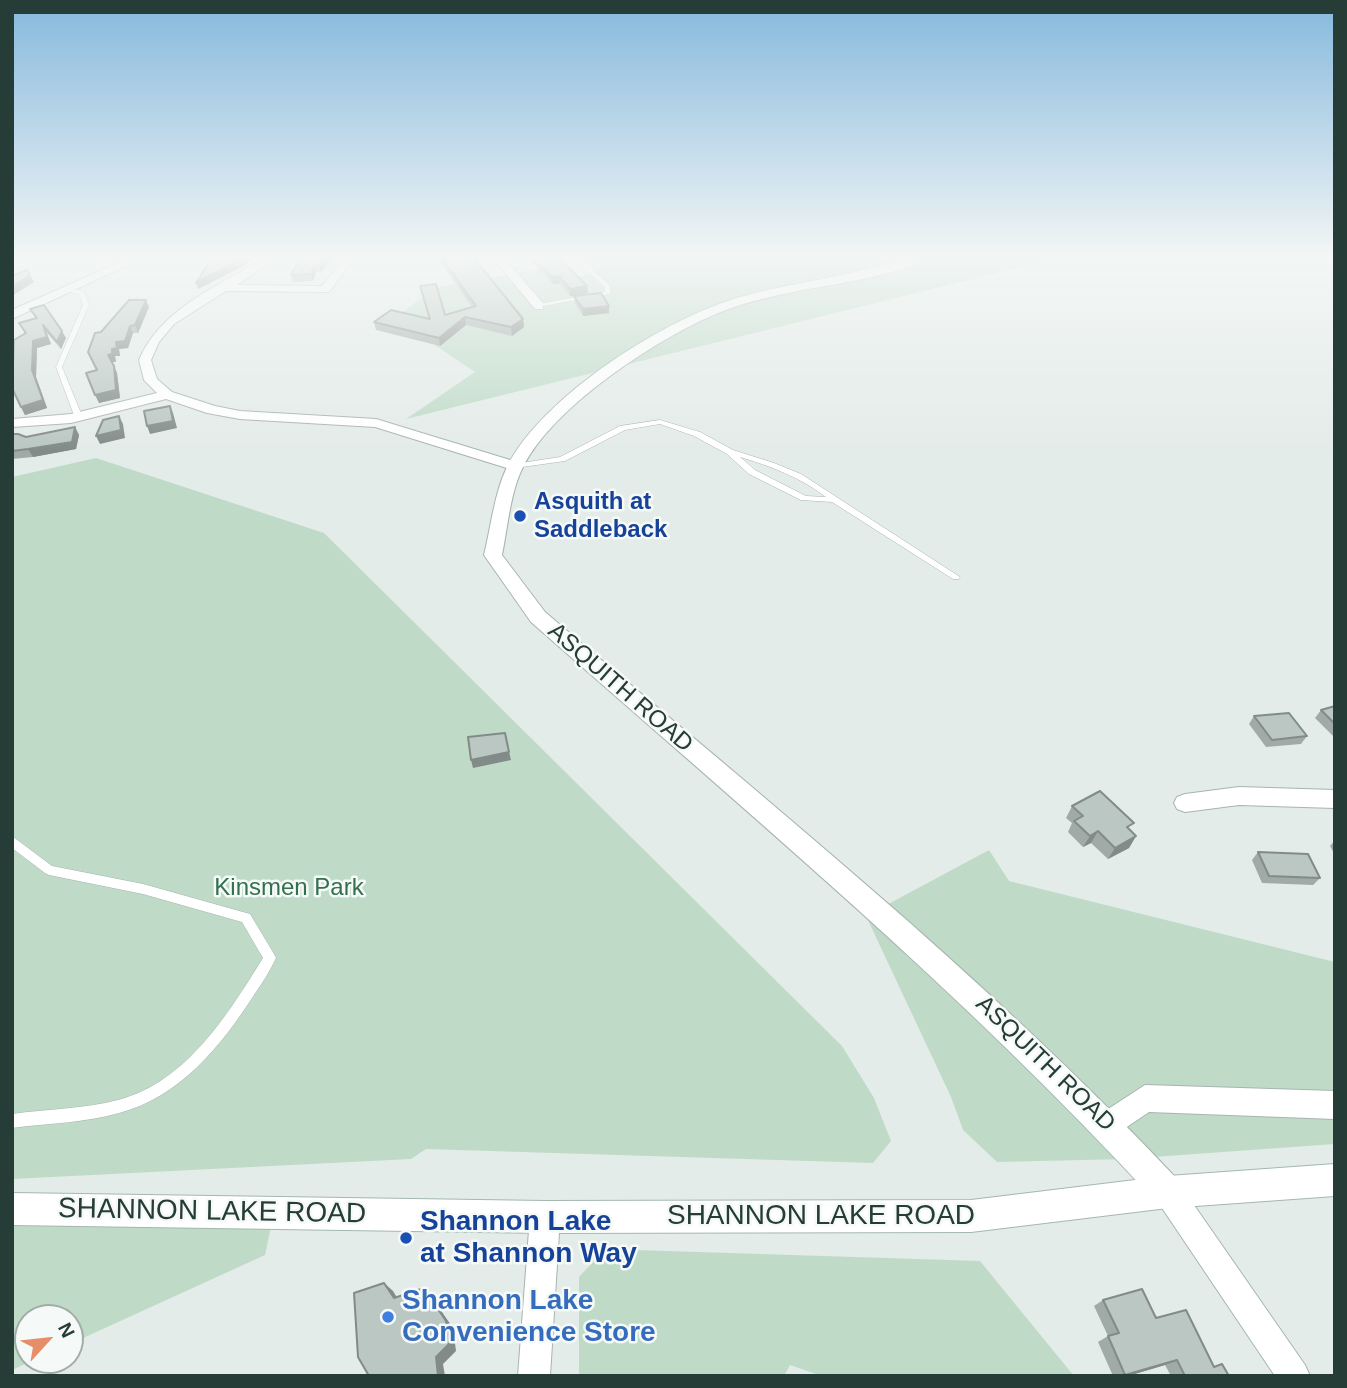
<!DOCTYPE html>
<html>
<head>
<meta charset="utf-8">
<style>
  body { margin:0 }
  #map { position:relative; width:1347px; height:1388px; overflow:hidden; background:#e4ece9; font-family:Helvetica,sans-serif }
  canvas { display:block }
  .frame { position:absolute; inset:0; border:14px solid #253c37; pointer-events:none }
  .north { position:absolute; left:14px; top:1304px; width:70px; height:70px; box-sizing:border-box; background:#f5f9f7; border:2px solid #a2adaa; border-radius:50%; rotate:63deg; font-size:19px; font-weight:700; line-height:28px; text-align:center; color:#253c37 }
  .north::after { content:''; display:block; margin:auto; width:24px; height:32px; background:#e58e69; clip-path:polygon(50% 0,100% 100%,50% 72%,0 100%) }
</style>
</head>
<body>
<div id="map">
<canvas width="1347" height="1388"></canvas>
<div class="frame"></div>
<div class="north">N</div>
</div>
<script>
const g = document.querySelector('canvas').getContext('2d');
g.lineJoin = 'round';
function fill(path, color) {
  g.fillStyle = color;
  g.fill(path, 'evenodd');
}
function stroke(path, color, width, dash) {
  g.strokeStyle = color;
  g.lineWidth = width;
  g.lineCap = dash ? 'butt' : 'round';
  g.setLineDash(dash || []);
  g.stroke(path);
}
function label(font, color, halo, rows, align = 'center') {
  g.font = font + ' Helvetica,sans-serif';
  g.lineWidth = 5;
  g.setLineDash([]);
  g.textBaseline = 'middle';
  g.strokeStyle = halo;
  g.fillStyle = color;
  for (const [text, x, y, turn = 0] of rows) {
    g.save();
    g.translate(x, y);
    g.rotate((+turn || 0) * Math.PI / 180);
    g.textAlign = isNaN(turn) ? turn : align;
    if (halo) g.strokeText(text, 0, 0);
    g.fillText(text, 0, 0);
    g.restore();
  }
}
fill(new Path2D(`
  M582,257H1062L406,419L475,372L394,318L437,287L545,268L580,276L588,274L593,267Z
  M96,458L324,533L842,1046L874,1098L891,1141L873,1163L426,1149L411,1159L12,1179V477Z
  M989,850L1009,881L1335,962V1144L1126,1159L997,1162L963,1130L951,1097L866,916Z
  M272,1222L265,1255L70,1344V1318H28V1360H34L12,1370V1223Z
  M605,1249L980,1261L1074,1376H822L790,1365L784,1376H579V1277Z`), '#bfdbc8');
const service = new Path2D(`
  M573,257H579L610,286V294L537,307V305L539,304L605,292V287Z
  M66,287L84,292L89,305L62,367L83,418L79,420L75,418L56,367L83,305L79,294L64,290L63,289Z
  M660,420L700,432L733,450L774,463L801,474L960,577L959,579H953L832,502L801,500L749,474L727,454L694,436L660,424L625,430L565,461L515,468L511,466L515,464L560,457L620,426ZM740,457C770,466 800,477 826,497L806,496L755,470Z
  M12,836L52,866L143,884L250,914L274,954L276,958C270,971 262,983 254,995C221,1046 180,1097 119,1113C85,1123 48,1123 12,1128V1114C47,1109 84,1109 118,1100C187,1082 228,1014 263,958L242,922L143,894L49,875L45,873L12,848Z`);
const minor = new Path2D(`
  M131,257H145L12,319V310Z
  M267,257H279L237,285L322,286L345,257H356L329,292L226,291L174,324L159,342L151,360L157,379L172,392L215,406L240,411L376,419L520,463V469H510L375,427L240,419L207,413L166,399L71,423L12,427V419L71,414L157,393L144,380L139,360C161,308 220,285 267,257Z
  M492,257H503L543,303V309H535Z
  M1239,787L1335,790V808L1239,805L1185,812L1177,809L1174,803L1177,797L1185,794Z
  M1145,1085L1335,1091V1119L1149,1112L1109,1139L1099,1135L1095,1125L1099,1115Z
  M1168,1178L1178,1182L1305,1365L1310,1376H1275L1158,1202L1154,1192L1158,1182Z
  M545,1202L555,1207L560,1217L550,1376H518L530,1217L535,1207Z`);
const tertiary = new Path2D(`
  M909,257H926C905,275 828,285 798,291C774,296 749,301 726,310C664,333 553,406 523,467C510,493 508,526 502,555L545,612C762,798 983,972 1179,1181L1184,1192L1179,1203L1168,1208L1157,1203C964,992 745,811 531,622L484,555C491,527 494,494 507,467C542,396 668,316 744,296C799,281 855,276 909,257Z`);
const secondary = new Path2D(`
  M1335,1164V1196L1168,1208L971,1232L545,1233L12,1225V1193L545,1201L971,1200L1168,1176Z`);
stroke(service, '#a7b4b0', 1);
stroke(minor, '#a7b4b0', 2);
stroke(tertiary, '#a7b4b0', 2);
stroke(secondary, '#a4b7b1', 2);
fill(service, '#fff');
fill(minor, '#fff');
fill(tertiary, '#fff');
fill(secondary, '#fff');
fill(new Path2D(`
  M301,257H334L321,272H316L313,281L293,282L291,275Z
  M437,257H473L523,319L524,327L512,336L466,325L440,346L376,330L374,322L429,319L420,286L445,315L472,307Z
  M526,257H558L588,293L570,296L560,283L553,284Z
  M574,296L609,306V313L583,316L575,303Z
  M149,307L138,333H133L128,348L119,349L120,356H115L116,362H112L117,373L120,398L99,403L97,370L101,332Z
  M30,309L66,338L61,349L47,333L51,344L37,348L36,377L47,408L25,415L21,407L13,364L25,334L19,323L35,318Z
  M75,427L79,435L76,449L33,457L12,459V434L26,437Z
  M1335,706V738L1315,718L1321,710Z
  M1254,716L1307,736L1301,744L1266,747L1249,724Z
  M1072,806L1130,830L1136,836L1129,848L1108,859L1091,843L1083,847L1068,832L1072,823L1066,818Z
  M1335,840V855L1330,846Z
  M1258,852L1320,878L1313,885L1262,883L1252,860Z
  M1103,1300L1156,1318L1214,1367L1229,1376H1171L1165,1365L1128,1376H1113L1098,1342L1108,1336L1094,1306Z`), '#a0aba7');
fill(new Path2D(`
  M107,257H125L109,261Z
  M245,257H254L246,265L198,289L196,283Z
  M326,257H334L321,272L319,265Z
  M314,265L316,272L313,281L311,274Z
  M30,275L34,282L12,296V287Z
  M559,276L560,283L553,284L552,277Z
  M587,286L588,293L570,296V289Z
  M146,300L149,307L138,333L135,325Z
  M609,306V313L583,316V309Z
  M465,317L466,325L440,346L439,338Z
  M523,319L524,327L512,336L511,327Z
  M43,325L51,344L37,348L36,377L47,408L25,415L21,407L32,370L33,341Z
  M130,326L133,333L128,348L119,349L120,356H115L116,362H112L108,355L116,342Z
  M62,331L66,338L61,349L57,342Z
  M114,366L117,373L120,398L99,403L95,395Z
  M170,406L173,413L177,428L150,434L147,426Z
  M119,416L123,424L125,438L100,444L96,436Z
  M75,427L79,435L76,449L33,457L28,449Z
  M509,752L511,760L473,768L471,760Z
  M1098,831L1091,843L1083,847L1090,836Z
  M1136,836L1129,848L1108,859L1115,848Z
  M384,1283L393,1291L402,1306L394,1298Z
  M424,1288L431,1296L453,1328L456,1351L443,1364L445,1376H438Z
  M1177,1360L1165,1365L1128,1376H1123Z`), '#828b88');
const building = new Path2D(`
  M213,257H245L196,283Z
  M301,257H326L319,265H314L311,274L291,275Z
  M441,257H473L523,319L511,327L465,317L439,338L374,322L391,310L430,319L420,286L436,284L445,315L476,306Z
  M532,257H558L587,286L570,289L559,276L552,277Z
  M27,270L30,275L12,287V276Z
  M601,293L609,306L583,309L574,296Z
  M129,300H146L135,325L130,326L125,341L116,342L117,348L112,349V354L108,355L114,366L116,390L95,395L86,373L97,370L88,352L95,333L101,332Z
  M44,305L62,331L57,342L43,325L47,337L33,341L32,370L43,400L21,407L12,388L14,340L26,333L19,323L37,318L30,309Z
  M170,406L173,421L147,426L144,411Z
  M119,416L121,430L96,436L103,420Z
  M75,427L72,442L28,449L12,451V434H18L26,437Z
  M1335,706V724L1321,710Z
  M1289,713L1307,736L1272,740L1254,716Z
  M505,733L509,752L471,760L468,737Z
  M1100,791L1134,823L1127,827L1136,836L1115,848L1098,831L1090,836L1074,821L1083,816L1072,806Z
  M1258,852L1308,854L1320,878L1269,876Z
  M384,1283L394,1298L424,1288L446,1321L449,1344L436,1357L438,1376H369L358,1357L354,1293Z
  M1142,1289L1156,1318L1186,1310L1214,1367L1222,1364L1229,1376H1185L1177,1360L1125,1375L1108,1336L1119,1333L1103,1300Z`);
fill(building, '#bac7c2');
stroke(building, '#828b88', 2);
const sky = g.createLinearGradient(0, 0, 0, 451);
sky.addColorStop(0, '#85b9dd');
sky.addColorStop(0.57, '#f3f6f5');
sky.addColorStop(1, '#f3f6f500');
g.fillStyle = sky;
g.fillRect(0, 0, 1347, 451);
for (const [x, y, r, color] of [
  [520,516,7,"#1a4fb4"],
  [406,1238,7,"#1a4fb4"],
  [388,1317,7,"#3f7fe0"]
]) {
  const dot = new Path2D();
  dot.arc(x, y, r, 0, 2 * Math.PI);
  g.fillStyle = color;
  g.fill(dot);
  stroke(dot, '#f5f9f7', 2.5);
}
label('bold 24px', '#164399', '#f5f9f7', [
  ["Asquith at",534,502],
  ["Saddleback",534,530]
], 'left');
label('24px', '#253c37', '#f5f9f7', [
  ["ASQUITH ROAD",620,688,41],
  ["ASQUITH ROAD",1045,1064,44]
]);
label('24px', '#33704d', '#f5f9f7', [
  ["Kinsmen Park",289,888]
]);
label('28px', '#253c37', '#f5f9f7', [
  ["SHANNON LAKE ROAD",212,1212,1],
  ["SHANNON LAKE ROAD",821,1216]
]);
label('bold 28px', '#164399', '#f5f9f7', [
  ["Shannon Lake",420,1222],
  ["at Shannon Way",420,1254]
], 'left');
label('bold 28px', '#366cbe', '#f5f9f7', [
  ["Shannon Lake",402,1301],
  ["Convenience Store",402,1333]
], 'left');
</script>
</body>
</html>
